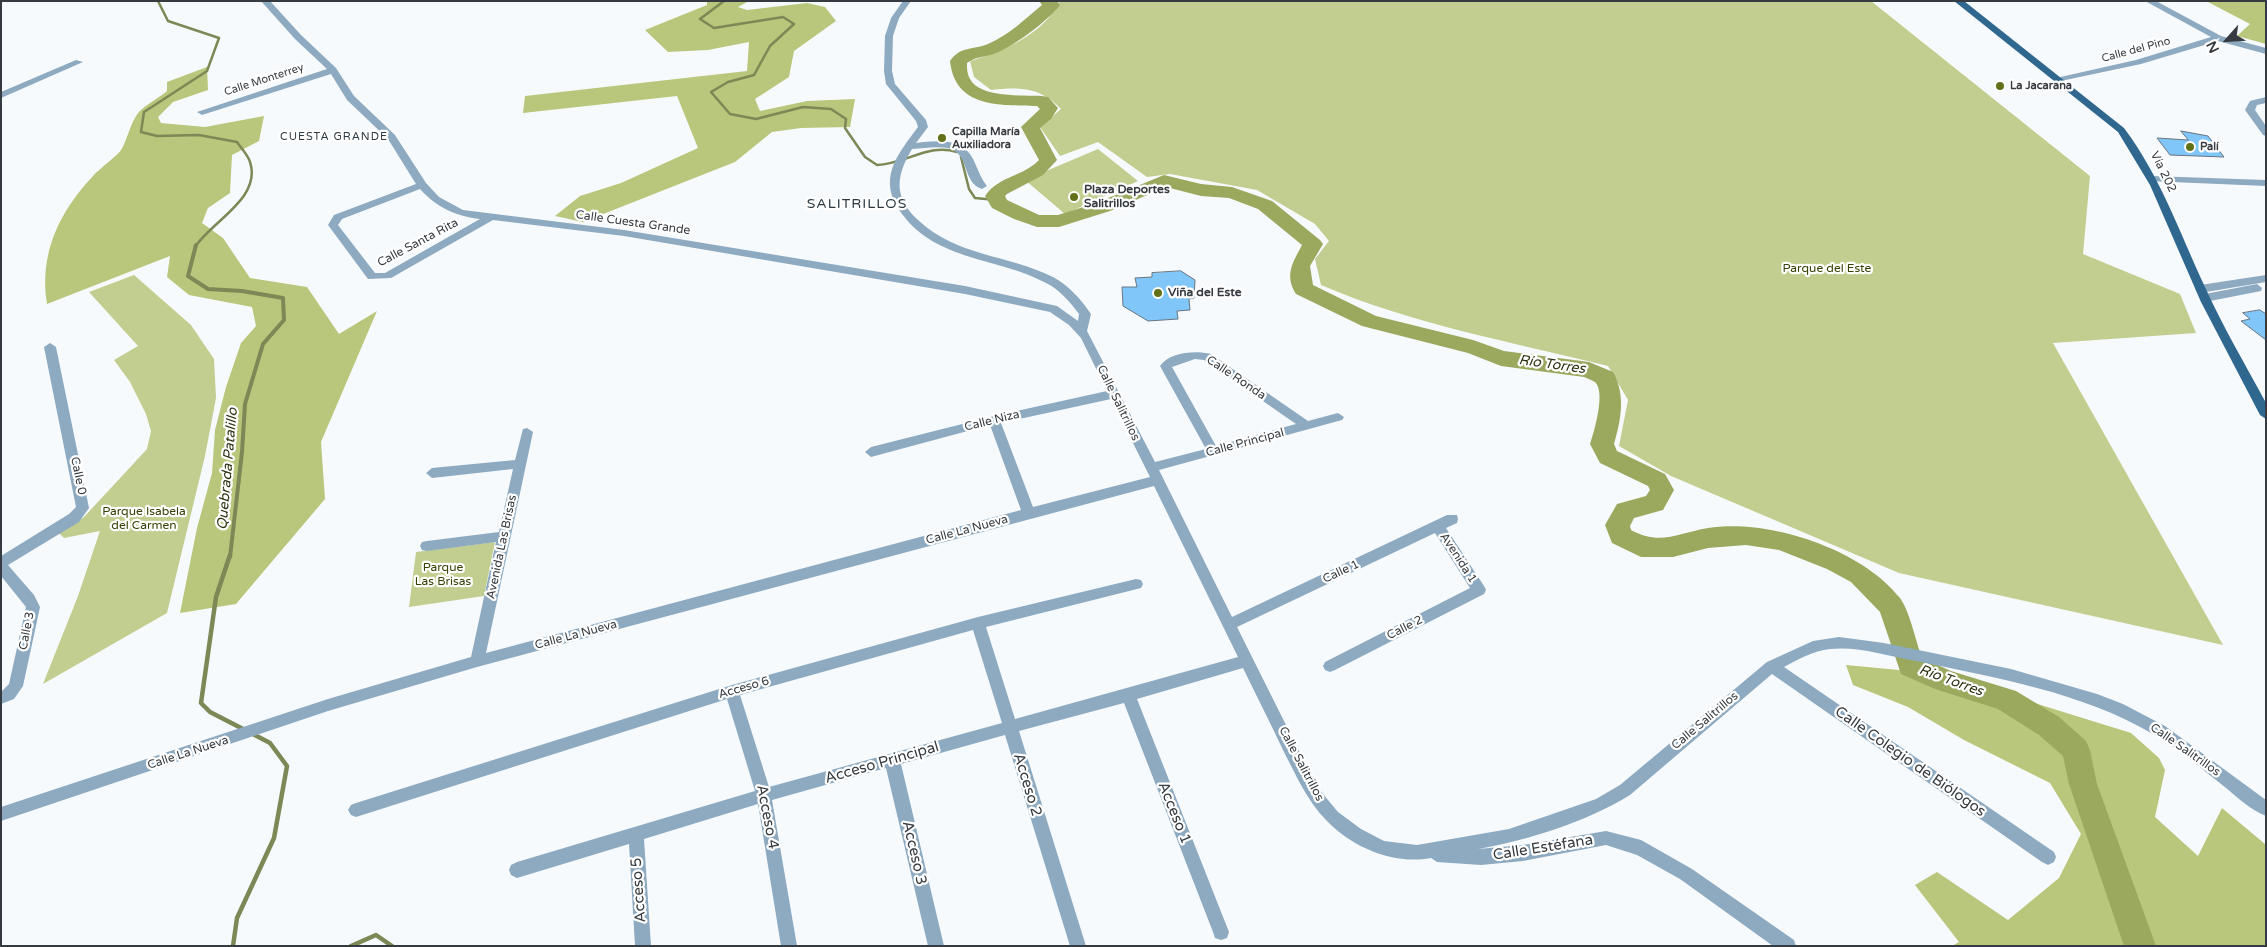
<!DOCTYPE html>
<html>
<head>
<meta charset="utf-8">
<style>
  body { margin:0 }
  #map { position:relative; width:2267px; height:947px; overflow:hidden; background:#f7fafd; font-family:"Varela Round",sans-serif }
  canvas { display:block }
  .frame { position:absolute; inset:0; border:2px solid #353b40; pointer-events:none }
  .north { position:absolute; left:2202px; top:15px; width:50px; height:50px; -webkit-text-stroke:4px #fff; paint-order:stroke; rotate:244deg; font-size:14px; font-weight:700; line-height:20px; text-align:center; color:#353b40 }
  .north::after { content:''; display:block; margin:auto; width:18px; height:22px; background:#353b40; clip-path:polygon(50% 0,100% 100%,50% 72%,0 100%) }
</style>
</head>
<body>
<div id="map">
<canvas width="2267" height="947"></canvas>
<div class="frame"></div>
<div class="north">N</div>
</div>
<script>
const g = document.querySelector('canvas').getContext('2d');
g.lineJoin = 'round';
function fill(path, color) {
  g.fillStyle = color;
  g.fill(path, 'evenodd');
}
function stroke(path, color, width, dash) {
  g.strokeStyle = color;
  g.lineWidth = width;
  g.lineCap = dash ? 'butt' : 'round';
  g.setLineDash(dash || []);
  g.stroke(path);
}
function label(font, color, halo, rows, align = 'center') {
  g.font = font + ' "Varela Round",sans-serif';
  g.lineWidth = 4.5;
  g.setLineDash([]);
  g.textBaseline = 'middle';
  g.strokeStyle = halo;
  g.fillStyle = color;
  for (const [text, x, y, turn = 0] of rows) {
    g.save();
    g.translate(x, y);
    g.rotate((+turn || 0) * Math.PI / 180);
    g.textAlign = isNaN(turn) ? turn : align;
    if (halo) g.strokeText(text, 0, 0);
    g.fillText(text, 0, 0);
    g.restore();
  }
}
fill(new Path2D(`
  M1060,1H1871L2090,176L2083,254L2180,294L2196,333L2053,343L2223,645L1899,573L1671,476L1619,446L1628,400L1608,366C1512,342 1412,324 1321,285L1315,259L1329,241L1315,224L1257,190L1170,174L1147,177L1098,142L1060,156L1040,127L1061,109C1040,87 1020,87 991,90L974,77L970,61C1003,51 1043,35 1060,1Z
  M1098,149L1138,181L1065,214L1025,180Z
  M134,275L191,325L214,359L216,398L205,456L167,613L43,684L78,596L100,531L64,538L59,533L84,517L147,449L151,431L146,414L130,382L114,360L138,346L89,292Z
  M495,542L484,596L409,607L416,552Z`), '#c1ce8f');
fill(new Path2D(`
  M707,1H749L738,7L747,10L807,3L825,7L836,21L794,51L789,77L755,99L760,111L807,101L855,99L850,127L801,128L772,132L735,162L583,222L555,216L580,196L621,183L698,148L677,96L523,113L525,96L747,71L749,42L708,50L668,52L645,30L707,5Z
  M2206,1H2266V44L2237,36L2250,24Z
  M207,67L208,90L173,102L158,117L161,123L205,127L264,116L259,141L232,155L230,193L208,208L202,223L223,238L250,278L307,287L339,334L377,311L321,442L325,499L236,604L180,613L197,528L212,473L215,430L226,387L241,343L256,326L252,307L189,295L167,277L170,256L47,304C39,254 59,212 93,176C100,168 117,156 121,150C127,140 129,128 135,118C140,107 158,99 167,91V82Z
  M1846,665L1910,671L2028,701L2131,733L2159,758L2165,770L2155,817L2198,856L2222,808L2265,844L2266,946H1952L1959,942L1915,885L1937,872L2008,920L2059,878L2081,834L2050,783L1964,740L1908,707L1853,685Z`), '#b8c77b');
stroke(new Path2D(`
  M158,1L168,21L219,38L207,71L144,112L141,132L157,136L199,135L237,142C241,148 248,155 250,162C262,198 212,221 195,247
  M724,1L700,19L714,28L783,17L794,24L770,46L754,75L728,82L711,92L730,114L756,119L803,107L831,109L846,119L845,128L865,157L877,165C906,164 928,143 957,152
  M961,157L969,189L975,198L996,200`), '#7c8855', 2.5);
stroke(new Path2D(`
  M196,245L188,276L208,289L242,291L283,298L284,320L263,344L245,404L242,452L230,557`), '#7c8855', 4);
stroke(new Path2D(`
  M230,555L216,597L201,703L210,712L245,730
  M233,946L237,918L274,838L287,766L270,743L251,733
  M351,946L376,935L392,946`), '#7c8855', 4.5);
fill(new Path2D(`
  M1039,1H1057L1060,5C1049,20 1014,46 996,53C985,58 978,55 967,63C967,68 967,74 970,79C980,98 1023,95 1042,96L1048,97L1058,108L1051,119L1040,128L1057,160L1043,175L1007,194L1005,196L1007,200L1039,215H1058L1096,203L1164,175L1201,184L1232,187L1272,201L1320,240L1323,244L1310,266L1313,285L1376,316L1473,340L1504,351L1589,362L1613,372C1626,395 1621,420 1614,444L1617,451L1665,474L1674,490L1663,510L1634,518L1630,526L1631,530C1660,546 1678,533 1708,528C1768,518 1862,549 1900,598C1910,612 1916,642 1922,658L1951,671L2016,691L2059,717L2086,741L2090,750L2097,784L2156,946H2124L2069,784L2063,756L2039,735L1998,709L1935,689L1901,674L1880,612L1851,582L1827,569L1779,550L1746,545L1708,548L1673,557H1641L1612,543L1605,525L1617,504L1646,496L1650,490L1648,486L1600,463L1590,444C1594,432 1606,392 1595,382C1592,380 1588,379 1584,377L1501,366L1468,353L1362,326L1296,294C1284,275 1293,262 1302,245L1258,209L1229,198L1201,196L1166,187L1110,211L1059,227H1037L1014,219L992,208L985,196C1000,175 1023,177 1039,160L1021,127L1040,109L1037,106C999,105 955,108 950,61C960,46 974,50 988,44C1009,35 1025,19 1042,5Z`), '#9ba95e');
const building = new Path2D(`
  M2181,131L2208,136L2224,157L2170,155L2157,138L2188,140Z
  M1181,271L1195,280L1194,298L1189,299L1190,310L1177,311L1178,319L1148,321L1123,306L1122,287H1137L1135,278L1152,277V273Z
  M2260,310L2266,314V340L2241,321L2250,319L2243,313Z`);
fill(building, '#80c6f9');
stroke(building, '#677580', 1);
fill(new Path2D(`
  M261,1H270L301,35L336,68L354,96L395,135L426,183L439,197L463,210L624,230L965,286L1057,306L1078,321L1079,314C1070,302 1060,290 1046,283C998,257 938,262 902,214C876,180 897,155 918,127L916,121L886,84L884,71L885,36L891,18L903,1H911L899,18L893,36L892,71L895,84L926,120L928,127L916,143C936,141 962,137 973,159C978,169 980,177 987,186L982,189C962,183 970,153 948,148C937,146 924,148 912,149C896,176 893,197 918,220C958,257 1006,254 1053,277C1068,285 1081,299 1091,314L1087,331L1155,462L1206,449L1160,366C1169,352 1196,350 1211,354L1308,421L1338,413L1344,417L1342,420L1159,470L1232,617L1447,515H1457L1458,519L1457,523L1446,528L1484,586L1486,590L1484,594L1335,670L1330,672L1325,670L1323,666L1325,662L1470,588L1435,533L1237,627L1309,771L1323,794L1338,812L1361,829L1384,841L1417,845L1509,829L1596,799L1620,785L1767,662L1813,641L1839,637L1884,643L2011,669L2097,694L2123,704L2165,726L2266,800V816C2251,810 2238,798 2226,788C2202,769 2179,749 2153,734C2081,692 1997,678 1916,661C1888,656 1858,646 1830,649C1813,651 1799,659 1784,667L2054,852L2056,857L2054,862L2048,865L2042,862L1772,674L1630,795C1586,822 1529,840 1478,849L1523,845L1606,831L1641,840L1692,869L1794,940L1796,946H1773L1680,879L1637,855L1606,845L1523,861L1481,865L1437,862L1431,858C1394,865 1353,848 1327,821C1307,801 1296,775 1283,750C1270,722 1256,695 1243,668L1137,699L1229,932L1227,938L1221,940L1215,938L1213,932L1124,703L1019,731L1086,946H1070L1005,735L901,764L944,946H928L886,768L772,800L797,946H781L758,804L644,839L651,946H635L629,844L517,878L511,875L509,870L511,865L517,862L755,791L727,699L356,817L351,815L348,810L351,805L356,803L732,685L978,617L1136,579L1141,580L1143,584L1141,588L986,627L1015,719L1238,657L1154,486L477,667L328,711L1,821V807L328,699L471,657L496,542L427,551L422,550L420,546L422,542L427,541L499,532L513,469L432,478L426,473L432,468L515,460L523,429L527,428L533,432L486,653L1021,510L990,425L871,457L865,452L871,447L994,416L1107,391L1081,338L1069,325L1050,312L965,294L624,236L493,220L391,278L368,279L328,225L334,215L416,184L388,139L347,100L331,74L205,114L202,115L197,112L327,69L295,39ZM420,189C437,208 456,216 480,219L385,273H375L338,225L342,219ZM1195,359L1204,360L1296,424L1216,446L1172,367ZM1111,399L1150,477L1033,507L1001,423ZM973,630L1002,723L769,787L740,695Z
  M2145,1H2156L2221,36L2266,48V54L2218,41L2141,64L2056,82V78L2136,60L2211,37Z
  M76,60L83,62L1,98V92Z
  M2266,97V103L2257,105L2255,110L2266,126V136L2263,135L2245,110L2250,101Z
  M2152,176L2266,180V186L2148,181L2147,179Z
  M2266,275V282L2200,293L2195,289L2200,285Z
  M2257,284L2262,288L2261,291L2205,302L2200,298L2205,294Z
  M50,343L56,347L89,508L79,522L8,565L34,595L40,607L23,686L14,699L1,704V692L9,684L26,607L1,576V556L69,514L76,507L44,347Z`), '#8daac1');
fill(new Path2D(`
  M1954,1H1964L2124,128C2160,176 2179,231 2204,285C2222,325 2245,364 2266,403V419L2260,415L2201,302L2150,185L2118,132Z`), '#2f678e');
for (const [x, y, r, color] of [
  [2000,86,5,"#63701a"],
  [942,138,5,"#63701a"],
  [2190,147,5,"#63701a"],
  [1074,197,5,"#63701a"],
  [1158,293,5,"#63701a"]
]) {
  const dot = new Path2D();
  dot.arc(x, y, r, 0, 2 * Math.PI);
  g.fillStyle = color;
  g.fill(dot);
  stroke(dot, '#fff', 2);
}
label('11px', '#353b40', '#fff', [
  ["Calle del Pino",2136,50,-15],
  ["Calle Monterrey",264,80,-18]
]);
label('bold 11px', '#353b40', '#fff', [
  ["La Jacarana",2010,86],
  ["Capilla María",952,132],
  ["Auxiliadora",952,145],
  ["Palí",2200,147]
], 'left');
g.letterSpacing = '1px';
label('11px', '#2b3842', '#fff', [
  ["CUESTA GRANDE",334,137]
]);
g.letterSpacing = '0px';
label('12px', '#353b40', '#fff', [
  ["Vía 202",2163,172,64],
  ["Calle Cuesta Grande",633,223,8],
  ["Calle Santa Rita",418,243,-28],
  ["Calle Ronda",1236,378,34],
  ["Calle Salitrillos",1118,403,64],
  ["Calle Niza",992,421,-14],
  ["Calle Principal",1245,443,-15],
  ["Calle 0",78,476,78],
  ["Calle La Nueva",967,530,-15],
  ["Avenida Las Brisas",502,547,-78],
  ["Avenida 1",1458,558,57],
  ["Calle 1",1341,572,-25],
  ["Calle 2",1405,628,-27],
  ["Calle 3",27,631,-79],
  ["Calle La Nueva",576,635,-15],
  ["Acceso 6",744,688,-16],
  ["Calle Salitrillos",1705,721,-40],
  ["Calle Salitrillos",2185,750,35],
  ["Calle La Nueva",188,753,-18],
  ["Calle Salitrillos",1301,764,62]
]);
label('bold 12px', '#353b40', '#fff', [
  ["Plaza Deportes",1084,190],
  ["Salitrillos",1084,204],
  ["Viña del Este",1168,293]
], 'left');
label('12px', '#384004', '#fff', [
  ["Parque del Este",1827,269],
  ["Parque Isabela",144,512],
  ["del Carmen",144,526],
  ["Parque",443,568],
  ["Las Brisas",443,582]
]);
g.letterSpacing = '1px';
label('14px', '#2b3842', '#fff', [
  ["SALITRILLOS",857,204]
]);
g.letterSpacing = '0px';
label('italic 14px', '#2d3211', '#fff', [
  ["Río Torres",1552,365,8],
  ["Quebrada Patalillo",228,469,-85],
  ["Río Torres",1951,681,20]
]);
label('15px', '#353b40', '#fff', [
  ["Calle Colegio de Biólogos",1910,762,35],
  ["Acceso Principal",882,763,-16],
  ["Acceso 2",1027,785,73],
  ["Acceso 1",1174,813,68],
  ["Acceso 4",767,817,79],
  ["Calle Estéfana",1543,848,-9],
  ["Acceso 3",914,853,77],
  ["Acceso 5",639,890,-94]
]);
</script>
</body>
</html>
